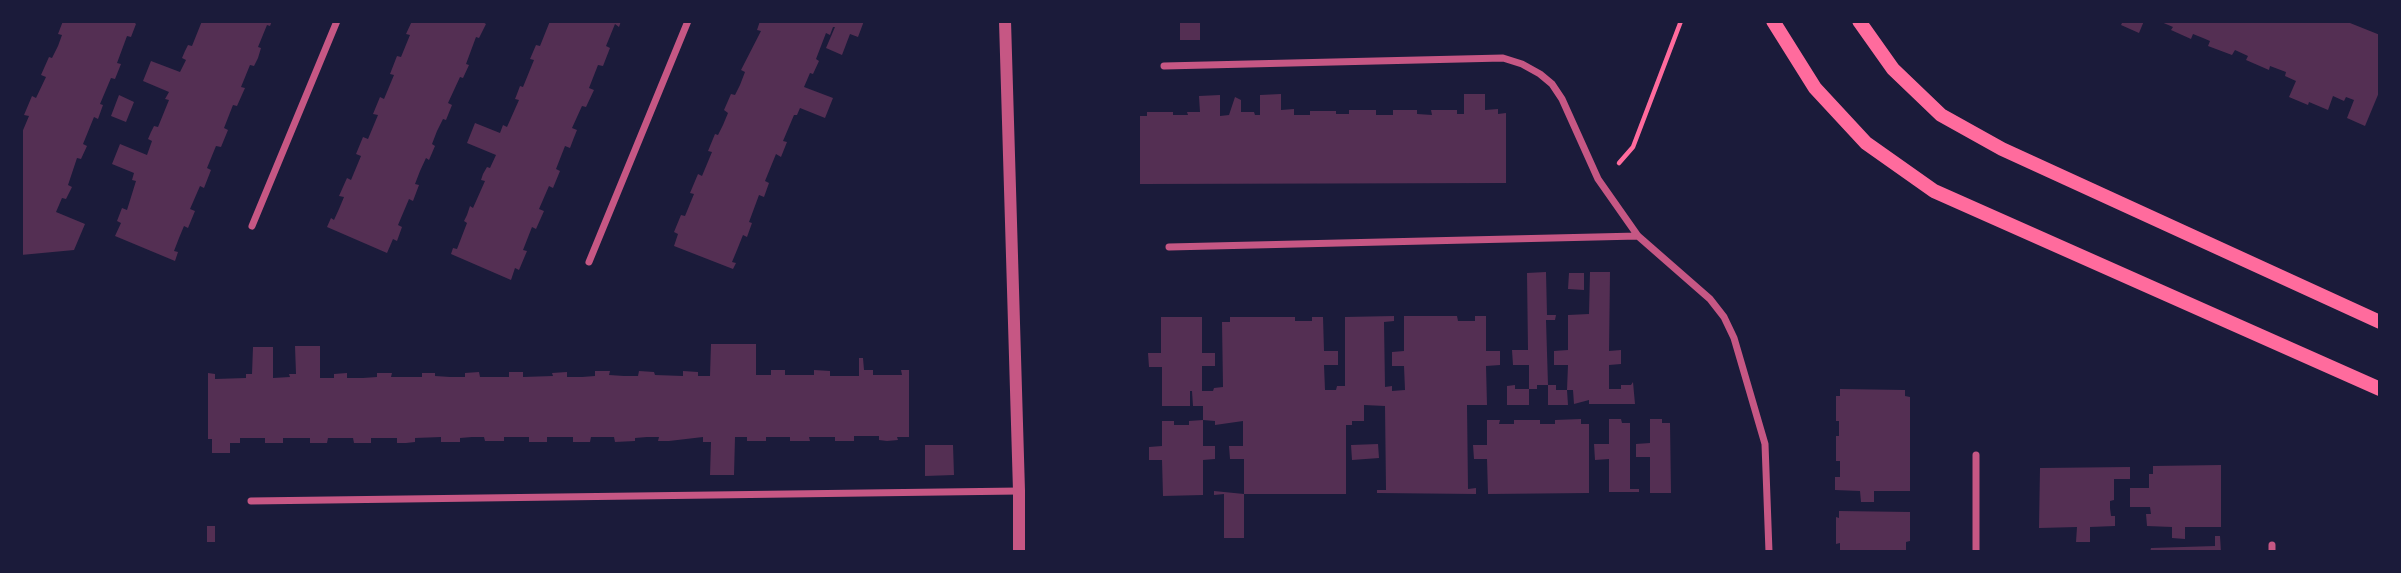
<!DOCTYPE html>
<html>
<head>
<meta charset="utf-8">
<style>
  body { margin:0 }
  #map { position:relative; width:2401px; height:573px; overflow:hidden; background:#1b1b3a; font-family:"Work Sans",sans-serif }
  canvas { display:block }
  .frame { position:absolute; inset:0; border:23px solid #1b1b3a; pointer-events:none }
</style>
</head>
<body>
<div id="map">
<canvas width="2401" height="573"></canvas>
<div class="frame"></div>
</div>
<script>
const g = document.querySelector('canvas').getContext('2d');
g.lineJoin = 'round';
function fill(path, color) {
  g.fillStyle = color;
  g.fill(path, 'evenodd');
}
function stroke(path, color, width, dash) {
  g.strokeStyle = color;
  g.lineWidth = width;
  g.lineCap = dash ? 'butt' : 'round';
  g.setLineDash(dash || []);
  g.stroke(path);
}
fill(new Path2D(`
  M63,21H133L136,24L131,37L127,36L117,63L121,64L115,79L111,78L100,104L103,105L98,119L94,117L83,144L87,146L81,159L77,158L68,185L72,187L66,199L62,198L56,212L85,224L74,250L21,255V135L29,116L24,115L32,96L36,98L46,77L41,75L49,57L52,58L58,46L62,35L58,34Z
  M202,21H272L270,26L267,25L258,47L261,48L258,58L254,66L250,65L241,87L245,88L237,106L233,105L224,128L228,130L221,147L216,146L207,168L211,170L204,188L200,186L190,209L195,211L188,228L184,226L179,238L174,251L178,252L175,261L115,236L121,223L117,221L122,208L127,210L136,181L132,180L134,173L112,164L120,144L147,155L152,141L148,139L151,132L154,126L158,127L169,100L165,99L169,92L143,81L151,61L180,72L186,60L182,58L185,51L188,45L192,46Z
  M412,21H481L486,24L479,38L476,37L466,64L469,65L463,78L460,77L448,103L452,105L446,120L443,119L437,131L432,144L435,146L429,160L426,158L420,171L415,184L419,185L413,201L409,199L398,225L402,227L397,241L393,239L387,253L327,227L331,218L334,220L339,209L344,197L339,196L347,178L351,180L361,156L356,154L363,137L368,139L378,115L373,114L380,97L384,99L394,75L390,74L397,56L401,57L410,35L406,34Z
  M550,21H621L619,27L615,24L606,46L610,48L603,66L598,65L589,88L594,90L586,107L582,106L572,128L577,130L573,140L570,148L565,146L556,169L560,171L553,188L549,186L539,209L544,211L536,229L532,227L523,250L527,251L519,270L515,268L511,280L451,254L453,248L457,249L467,223L464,221L467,215L470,206L473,208L485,181L481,180L483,174L487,167L490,168L496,155L467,143L475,123L500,133L503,125L507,127L519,100L515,99L517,94L520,86L523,87L534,60L530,59L536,45L540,46Z
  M760,21H864L858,37L850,34L842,55L826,48L835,27H833L830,35L826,33L816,59L819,61L813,74L810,73L804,87L833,98L825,118L800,108L797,115H794L783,141L787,142L781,157L776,154L765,181L769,183L764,197L759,195L749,222L752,223L747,237L743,235L737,250L732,262L736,263L733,269L674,246L678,234L674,232L681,215L685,216L694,194L690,193L698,174L702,176L712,152L708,151L715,134L718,135L723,125L728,113L724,110L731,94L735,95L740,85L745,72L741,70L761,31L757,30Z
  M1180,21H1200V40H1180Z
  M2123,21H2144L2139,33L2121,25Z
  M2159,21H2345L2380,35V90L2365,126L2347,118L2354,100L2346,97L2344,101L2333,96L2328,110L2309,102L2308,105L2289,97L2296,81L2285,76L2286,72L2270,66L2269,70L2246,60L2248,56L2235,50L2232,55L2208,46L2210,41L2203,38L2193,34L2191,39L2171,30L2173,27Z
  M1281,94V110L1294,109V115H1310V111H1336V114H1349V110H1376V115H1393V110H1417V114L1432,115L1431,110H1457V114H1464V94H1485V110L1498,109V114L1506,113V183L1140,184V116H1147V112H1173V115H1188L1187,112H1200L1199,96L1220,95V116L1229,115L1235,97L1241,100V112H1254L1255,115H1260V95Z
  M119,95L134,102L126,122L111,116Z
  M1546,272L1547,315H1556L1555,320H1546L1548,385H1537V389H1529V365H1513L1512,350H1528L1527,273Z
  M1590,272H1610L1609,351L1621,350V364L1609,365V389H1621V385H1631L1633,382L1635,404H1589V400L1574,404L1573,390H1567L1568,365H1554V351L1568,350V315L1589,314Z
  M1569,273H1584V290L1568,289Z
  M1394,316V321L1384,322L1385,387L1392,386V391L1405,390L1404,366H1392V352L1404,351V316H1457L1458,321H1475V316H1486V351H1500V365L1486,366L1487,405H1467L1468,489L1476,488V494L1377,493V490H1386L1385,406L1364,405V421H1352V425H1346V494H1244V459H1230L1229,446H1243V421L1215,425V421L1203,420V446H1215V459L1203,460V495L1163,496L1162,460H1149V447L1162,446V421H1174V425H1189V421L1203,420V406H1193L1192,391H1190V406H1162V367H1149L1148,353H1161V317H1202V353H1215V366H1202V391H1213L1214,388L1223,387L1222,322H1230V317H1295V321H1312V317H1323L1324,351H1338V365H1324L1325,390H1336L1337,386H1345V317Z
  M711,344H756V375H771V370H785V375H814V370L830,371V376H859V358H863L864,370H873V375H902L901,370H909V437H897L898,440L887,441L879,440V436H854V441H835V437H809L810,441H790V437H766V441H747V437H735L734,475H710L711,442H703V437L669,441H658L659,437H647L635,438V441L615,442L614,437H591L590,442H573V437H547V442H529V437H504V441H485L484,437H472L460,438V442H441V437L415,438V442L406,443H397V438H371V443H354L353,438H328L327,443H310V438H283V443H265V438H240V443H230V453H212V439H208V373L215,374V379L246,378V374H252L253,347H273V378L290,377L289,374H296L295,346H320V378H334V374L347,373V378H363L377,377V373H392L391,377H422V373H435V376L450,377H465V373L479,372L480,377H509V372H523V377L553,376L552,373L567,372V377H582L595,376V371H610L609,375L624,376H638L639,371L654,372L655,375L683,376V371L698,372V376H710Z
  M1515,385V389H1529V405H1507V386Z
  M1548,385H1556V390H1567L1568,405H1548Z
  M1840,389L1905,390V396L1910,397V491H1874V502H1861L1860,491L1835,490V477H1840V461H1836V436H1839V421H1836V396H1840Z
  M1581,419V424H1589V493L1488,494L1487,459H1474L1473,445H1487V420H1500L1499,424H1514V420H1540V424H1555V420Z
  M1609,419H1621L1622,423H1630V489H1639V492H1609V459L1595,460L1594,444H1609Z
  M1650,419H1662V423H1670L1671,493H1650V457H1636V444L1650,443Z
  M1378,444L1379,458L1352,460L1351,445Z
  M925,445H953L954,475L925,476Z
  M2221,465V527H2185V539L2172,538V527L2147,526L2146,514H2151L2150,507H2130V488H2149V474H2153V466Z
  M2130,467V479H2114V500L2110,501V508L2111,516H2115V526L2090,527V542H2076L2077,527L2039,528L2040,468Z
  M1214,491L1244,494V538H1224V494L1214,495Z
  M1839,511L1910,512V541L1906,542V552H1840V543L1836,544V517L1839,518Z
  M207,526H215V542H207Z
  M2215,536H2220L2221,552H2150L2151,548L2215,546Z`), '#542f53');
stroke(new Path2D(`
  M1619,163L1633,147L1681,21`), '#ff6b9d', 4.5);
stroke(new Path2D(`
  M1164,66L1503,58L1522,64L1540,74L1552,84L1562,99L1598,179L1638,236L1710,299L1724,317L1734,338L1765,444L1769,552
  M252,226L337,21
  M1169,247L1638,236
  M589,262L688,21
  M1976,455V552
  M251,501L1019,491
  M2272,545V552`), '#c65784', 7);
stroke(new Path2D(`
  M1005,21L1019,491V552`), '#c65784', 12);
stroke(new Path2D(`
  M1773,21L1815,88L1866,143L1934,191L2380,389
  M1859,21L1893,69L1941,115L2002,149L2380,322`), '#ff6b9d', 14);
</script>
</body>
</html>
